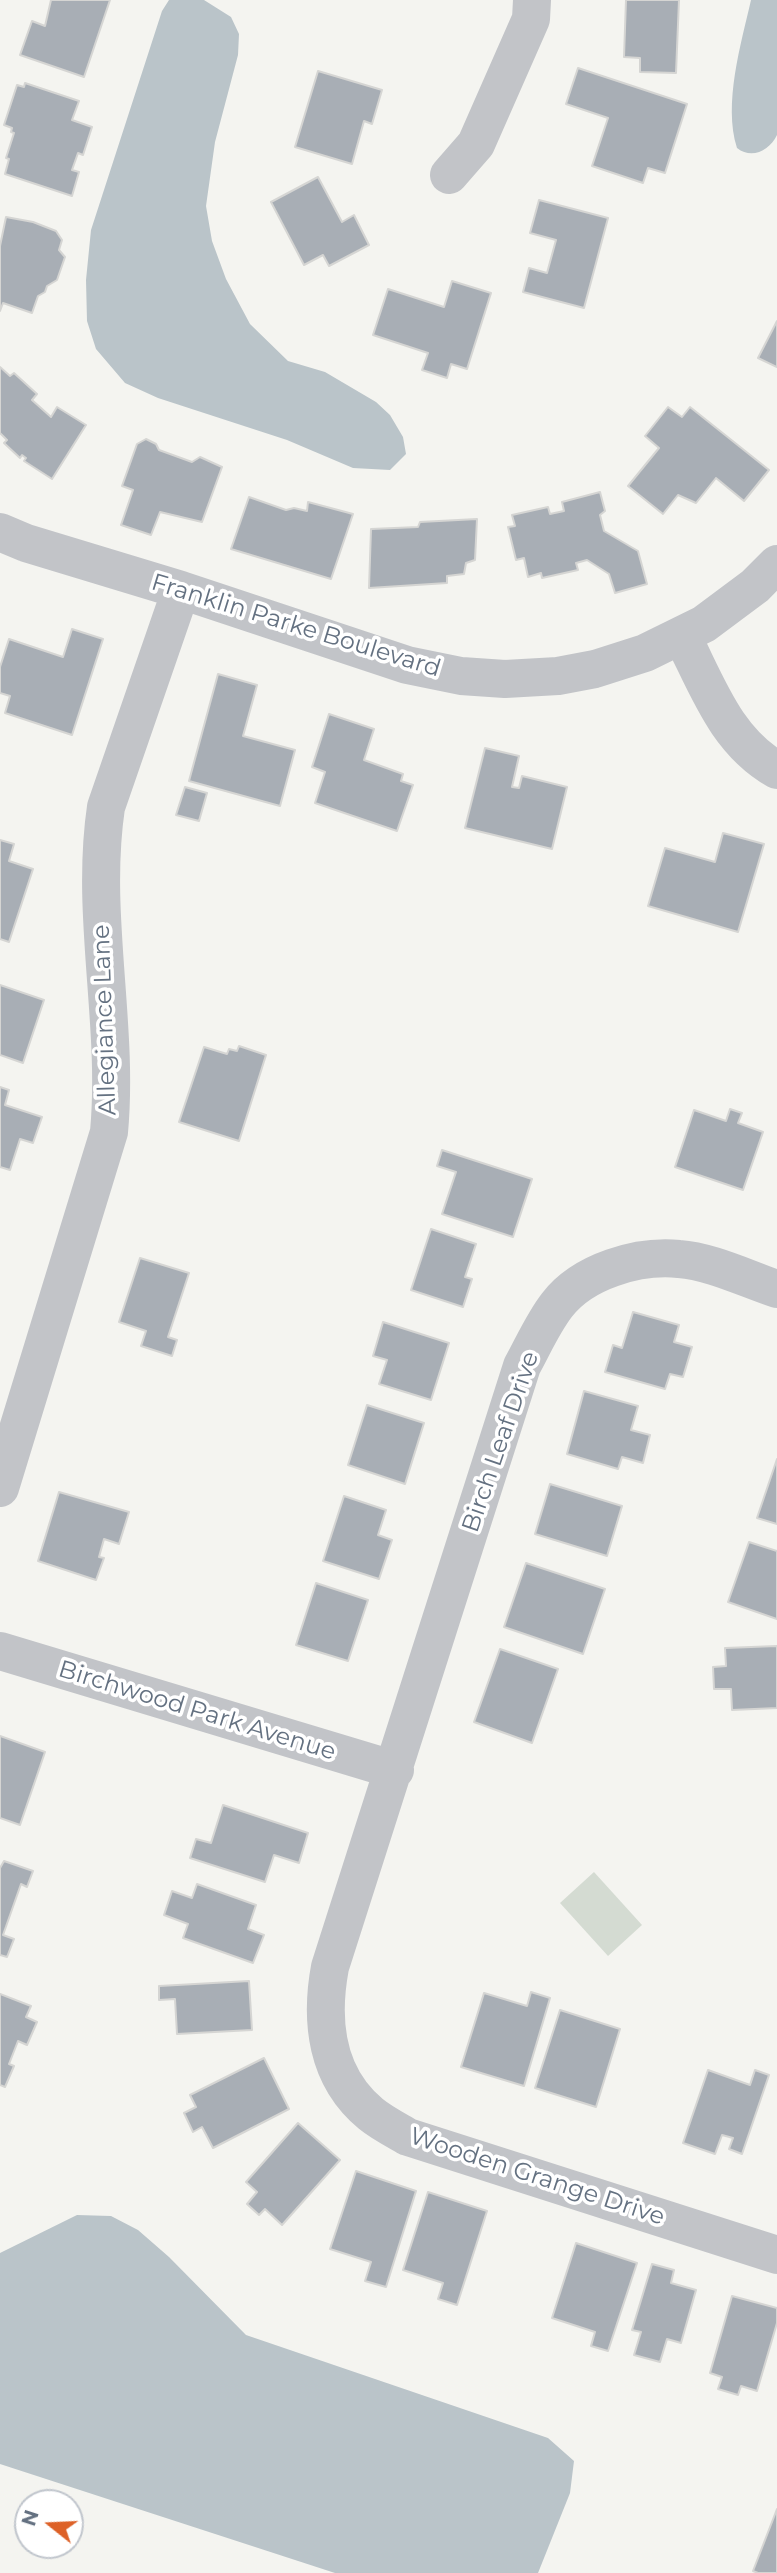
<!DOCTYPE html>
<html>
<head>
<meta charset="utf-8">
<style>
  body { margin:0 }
  #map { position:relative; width:777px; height:2573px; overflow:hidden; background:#f4f4f0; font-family:Montserrat,sans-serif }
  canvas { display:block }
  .north { position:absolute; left:14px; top:2489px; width:70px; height:70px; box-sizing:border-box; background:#fff; border:2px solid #c1c6cd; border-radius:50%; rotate:288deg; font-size:19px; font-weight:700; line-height:28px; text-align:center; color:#647181 }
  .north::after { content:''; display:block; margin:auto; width:24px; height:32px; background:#dd6127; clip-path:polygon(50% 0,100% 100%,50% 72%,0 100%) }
</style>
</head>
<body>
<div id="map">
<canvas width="777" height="2573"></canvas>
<div class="north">N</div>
</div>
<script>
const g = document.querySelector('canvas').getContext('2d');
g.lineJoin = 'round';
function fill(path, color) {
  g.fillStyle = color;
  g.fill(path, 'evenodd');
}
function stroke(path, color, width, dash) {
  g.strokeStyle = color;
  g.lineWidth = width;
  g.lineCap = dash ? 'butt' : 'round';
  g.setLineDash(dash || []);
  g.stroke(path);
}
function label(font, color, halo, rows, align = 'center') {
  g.font = font + ' Montserrat,sans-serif';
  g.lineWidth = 7;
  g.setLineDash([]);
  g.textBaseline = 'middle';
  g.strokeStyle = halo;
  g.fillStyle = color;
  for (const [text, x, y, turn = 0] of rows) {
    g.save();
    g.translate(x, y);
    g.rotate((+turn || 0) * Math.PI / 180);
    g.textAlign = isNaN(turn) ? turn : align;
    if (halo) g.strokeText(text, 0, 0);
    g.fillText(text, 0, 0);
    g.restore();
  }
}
fill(new Path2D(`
  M594,1872L642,1925L608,1956L560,1903Z`), '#d4dbd2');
fill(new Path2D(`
  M169,0H204L231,17L239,34L238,55L215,142L206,206L212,241L226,279L250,324L288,361L325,372L376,402L390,415L403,437L406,454L390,470L353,468L287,440L158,398L125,383L96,349L87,321L86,280L91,230L162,11Z
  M751,0H777V135C770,150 752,160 737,148C723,104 741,44 751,0Z
  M77,2215L111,2216L138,2230L169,2257L246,2335L548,2438L574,2461L570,2493L538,2573H335L0,2464V2253Z`), '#bac4c9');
const building = new Path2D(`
  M51,0H110L84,77L20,55L32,21L45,26Z
  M626,0H679L676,73L640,72V58L624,57Z
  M578,68L687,104L665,173L648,168L643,183L592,166L608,118L566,104Z
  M318,71L382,90L372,124L364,121L352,164L295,147Z
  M25,83L79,101L72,120L92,127L83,155L78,153L72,170L79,172L72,196L5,174L9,159L6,158L14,133L11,132L12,128L4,125L17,85L24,87Z
  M318,177L342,222L354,215L369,245L329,266L323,255L304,265L271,202Z
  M539,200L608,218L584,308L523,292L529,268L547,273L556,240L530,233Z
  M6,217L33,222L56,231L62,240L59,250L65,257L57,280L47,286L45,292L38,296L32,313L3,303L0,311V246Z
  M452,281L491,293L467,369L451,364L447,378L422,370L428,353L373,335L388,289L444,307Z
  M777,321V367L758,358Z
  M0,367L10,376L14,373L37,394L32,400L51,417L57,407L86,425L52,479L24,461L26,458L22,455L20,458L4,443L7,440L0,433Z
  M668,407L682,417L690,407L769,470L744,501L716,478L696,503L678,495L663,514L628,486L659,448L645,436Z
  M146,439L156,444L159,450L192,462L200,457L222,467L202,522L160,512L151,535L121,525L133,490L122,486L137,444Z
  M600,492L605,511L600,515L604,531L638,551L647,584L615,593L609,574L587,560L576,563L578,570L542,578L541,573L528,577L524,558L516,560L508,527L515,526L512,515L548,507L550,514L564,511L562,502Z
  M249,497L286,510L294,508L307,511L308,502L353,514L331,579L231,549Z
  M477,519L475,560L466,563L464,574L447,576V583L369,588L371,529L418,527L420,522Z
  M72,629L103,639L72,735L5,713L10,696L0,693V667L9,639L63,657Z
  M218,674L257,685L243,736L295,750L280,806L189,781Z
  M329,714L374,729L364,760L403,774L401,781L413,785L397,831L315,803L325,772L312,767Z
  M485,748L519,756L512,787L519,788L522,776L567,787L552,849L465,828Z
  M185,787L207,793L199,821L176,815Z
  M723,833L764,844L738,932L648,906L665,848L715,862Z
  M0,840L14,844L9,861L33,869L9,942L0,939Z
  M0,985L44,1000L23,1063L0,1055Z
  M239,1046L266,1055L239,1141L179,1122L204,1047L227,1054L229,1049L237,1051Z
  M0,1087L9,1090L5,1105L42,1117L33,1143L20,1139L10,1170L0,1167Z
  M730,1109L742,1113L738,1123L763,1132L743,1190L675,1167L694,1110L726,1121Z
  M442,1150L532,1179L513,1237L442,1214L456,1172L437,1166Z
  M431,1229L476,1244L465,1277L472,1279L463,1307L411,1290Z
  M140,1258L189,1273L168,1337L177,1340L172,1356L141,1346L146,1331L119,1322Z
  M633,1312L679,1325L674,1342L692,1347L683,1377L670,1374L665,1389L605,1372L613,1345L622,1348Z
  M383,1322L449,1343L431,1400L379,1384L387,1360L373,1356Z
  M584,1391L638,1406L631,1430L650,1435L643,1463L622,1457L618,1469L567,1454Z
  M367,1405L424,1423L405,1484L348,1465Z
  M777,1459V1524L757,1518Z
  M550,1484L622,1506L607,1556L535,1534Z
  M59,1492L129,1512L119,1544L104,1539L99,1557L104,1558L96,1580L38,1561Z
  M344,1496L386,1510L378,1535L392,1540L379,1579L323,1561Z
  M749,1542L777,1551V1619L728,1602Z
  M526,1563L605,1589L583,1654L504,1627Z
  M316,1583L368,1600L348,1661L296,1645Z
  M777,1646V1708L732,1710L731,1689H714L713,1667L726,1666L725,1648Z
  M500,1649L558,1669L532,1743L474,1722Z
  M0,1736L45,1752L20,1825L0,1818Z
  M223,1805L308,1833L299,1863L274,1855L265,1882L190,1858L196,1839L211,1843Z
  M4,1861L33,1871L27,1887L21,1884L3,1935L14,1939L7,1957L0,1955V1868Z
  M197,1884L256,1905L248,1929L264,1935L253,1963L183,1938L188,1924L164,1915L172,1891L192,1898Z
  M249,1981L252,2030L177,2034L175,1999L159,2000V1986Z
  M531,1992L550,1998L524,2086L461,2067L484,1993L527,2006Z
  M0,1994L31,2006L26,2017L37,2022L27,2045L18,2041L9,2064L14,2066L5,2087L0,2085Z
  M560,2010L620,2029L596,2107L535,2088Z
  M264,2058L289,2109L213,2148L202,2127L193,2132L184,2113L196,2107L190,2095Z
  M708,2070L750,2085L755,2070L769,2075L742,2154L729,2149L733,2138L722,2135L715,2154L683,2143Z
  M298,2123L340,2160L282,2225L265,2209L259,2215L247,2204L257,2192L246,2182Z
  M356,2171L416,2191L386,2287L365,2281L371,2262L330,2249Z
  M428,2192L487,2211L457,2305L438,2299L443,2283L403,2270Z
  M576,2243L637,2263L608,2351L591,2346L595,2332L552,2318Z
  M652,2264L674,2270L671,2283L696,2290L681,2343L667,2339L660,2362L634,2355L641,2332L632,2330Z
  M732,2296L777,2308V2323L757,2391L741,2386L738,2395L718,2389L722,2377L710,2373Z
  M777,2509V2573H758L753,2571Z`);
fill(building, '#a8aeb5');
stroke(building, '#d5d5d3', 2);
stroke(new Path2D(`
  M449,175L476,144L531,19L532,0
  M0,532L26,543L181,590L407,665L461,676L505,679L558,676L595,669L645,653L704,624L755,586L777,564
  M682,636C708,687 726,741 777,770
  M777,1289C747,1279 710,1261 679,1259C638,1255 583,1271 557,1305C543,1323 533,1346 522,1366L330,1967C320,2021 326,2077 371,2114C382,2123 396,2130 408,2137L777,2255
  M0,1488L109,1132C119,1024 90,915 106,807L181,590
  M0,1651L395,1770`), '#c2c4c8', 38);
label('24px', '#647181', '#fff', [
  ["Franklin Parke Boulevard",296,626,17],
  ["Allegiance Lane",105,1020,-92],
  ["Birch Leaf Drive",501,1442,-71],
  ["Birchwood Park Avenue",197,1711,17],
  ["Wooden Grange Drive",537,2177,18]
]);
</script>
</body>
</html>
